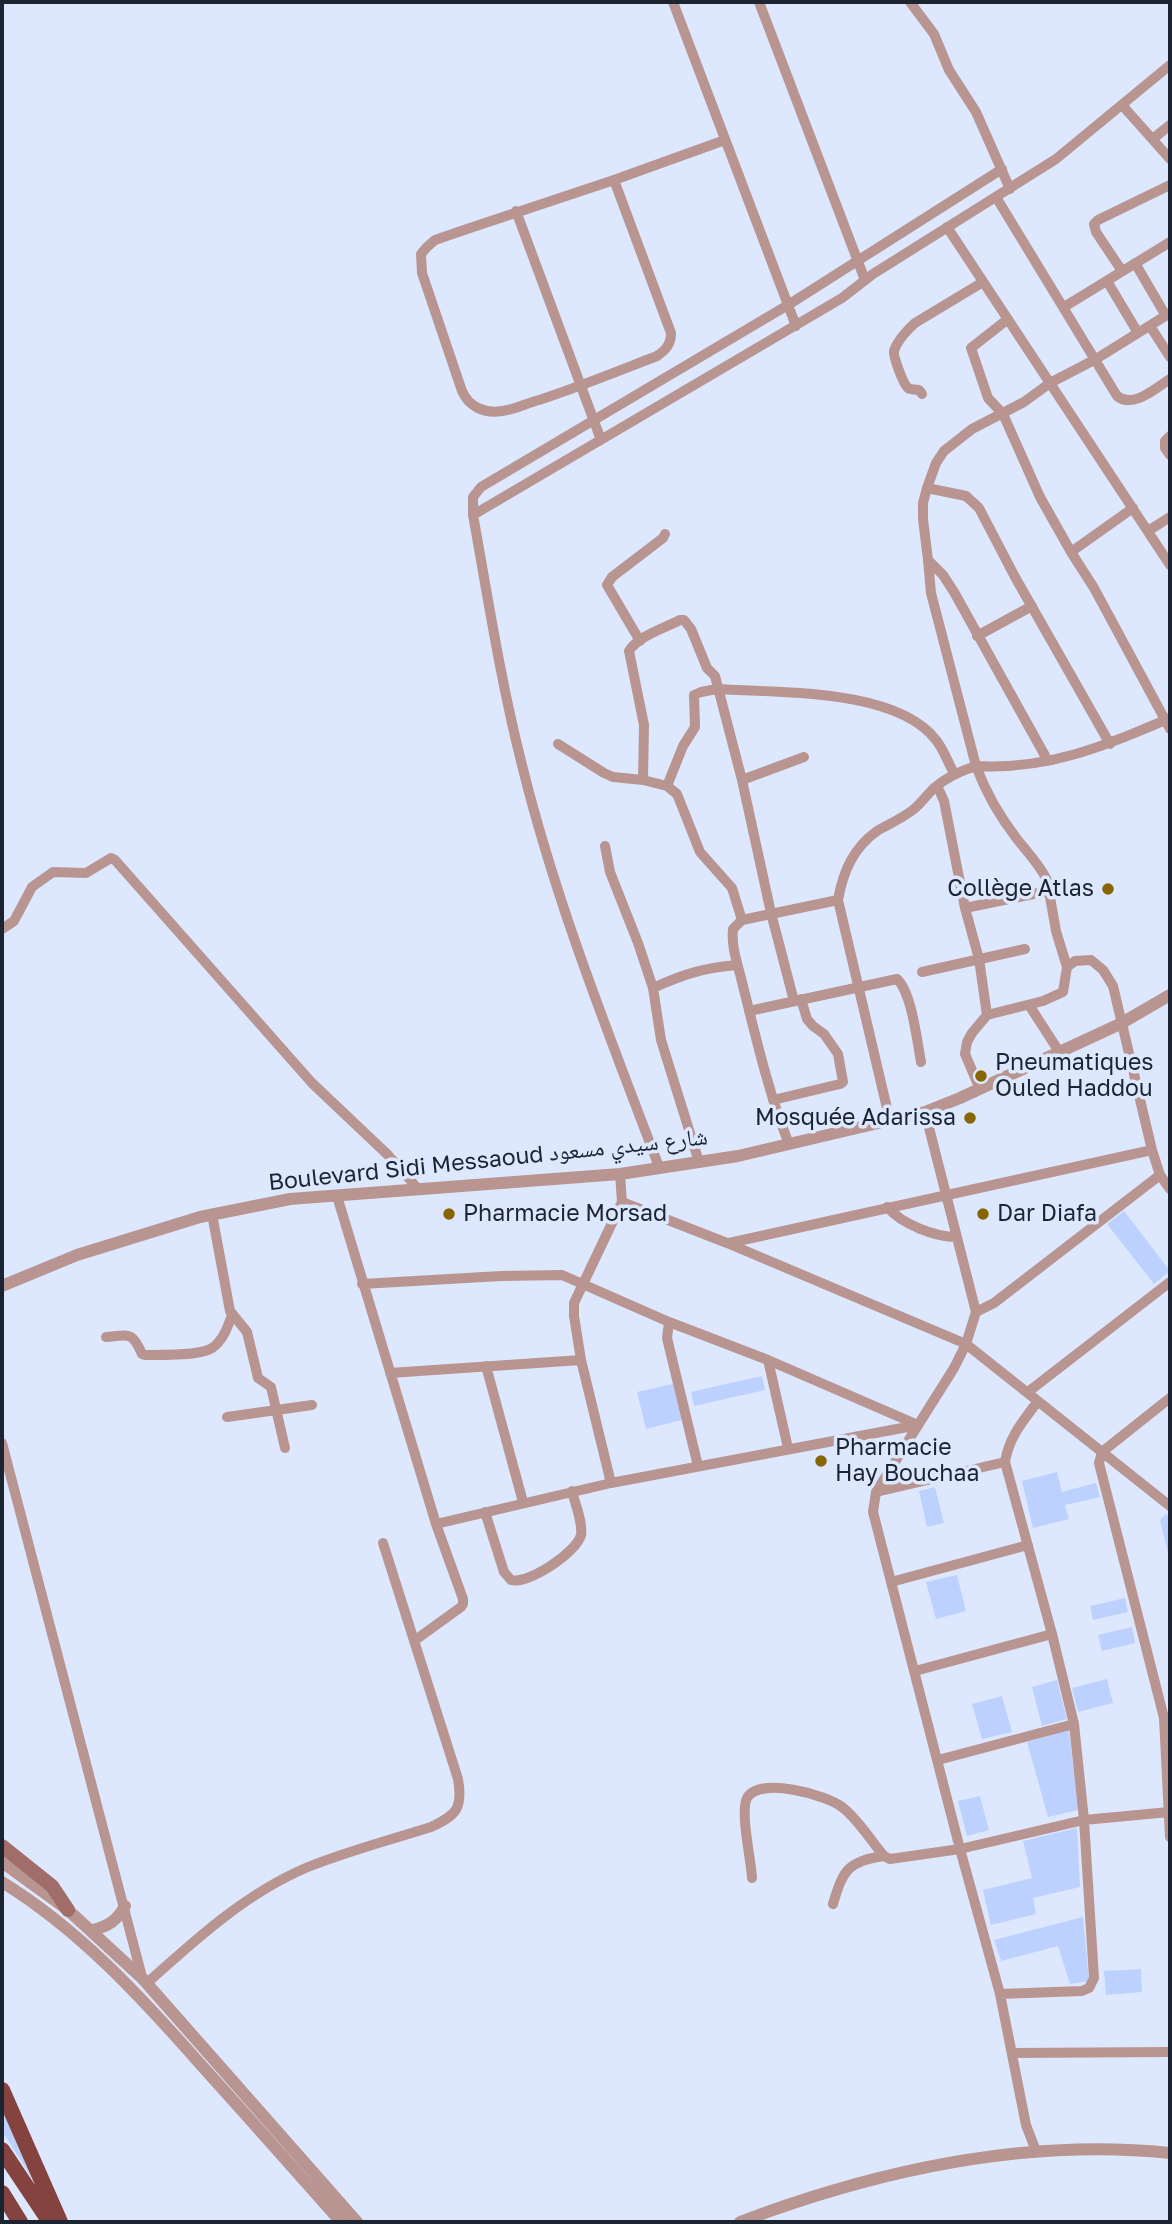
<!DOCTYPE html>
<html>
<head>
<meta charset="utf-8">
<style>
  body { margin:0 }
  #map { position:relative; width:1172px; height:2224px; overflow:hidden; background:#dde8ff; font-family:"Golos Text",sans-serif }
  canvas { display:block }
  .frame { position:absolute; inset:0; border:4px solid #1c2331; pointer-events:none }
</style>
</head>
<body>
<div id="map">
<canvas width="1172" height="2224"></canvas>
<div class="frame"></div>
</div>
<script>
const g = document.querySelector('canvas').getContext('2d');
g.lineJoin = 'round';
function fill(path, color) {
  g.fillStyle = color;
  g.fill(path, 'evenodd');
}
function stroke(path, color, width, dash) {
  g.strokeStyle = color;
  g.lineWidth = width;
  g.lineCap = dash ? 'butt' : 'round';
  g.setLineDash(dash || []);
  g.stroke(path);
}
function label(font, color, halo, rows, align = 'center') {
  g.font = font + ' "Golos Text","Noto Naskh Arabic",sans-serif';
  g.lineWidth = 7;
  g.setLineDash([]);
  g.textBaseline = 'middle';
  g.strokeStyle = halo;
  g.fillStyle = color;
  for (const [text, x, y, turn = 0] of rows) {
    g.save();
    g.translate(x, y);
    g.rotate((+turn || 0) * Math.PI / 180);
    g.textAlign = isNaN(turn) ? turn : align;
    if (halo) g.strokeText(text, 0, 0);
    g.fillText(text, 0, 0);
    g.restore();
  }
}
fill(new Path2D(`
  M1124,1211L1170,1271L1154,1284L1107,1224Z
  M762,1376L765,1390L694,1406L691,1392Z
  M673,1384L682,1420L646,1429L637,1392Z
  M1057,1472L1062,1492L1096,1483L1100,1497L1065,1505L1069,1519L1033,1528L1022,1481Z
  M935,1487L944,1523L927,1527L919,1491Z
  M1166,1514L1170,1517V1562L1160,1520Z
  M957,1575L966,1611L936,1619L926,1582Z
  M1125,1598L1128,1612L1093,1620L1090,1606Z
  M1132,1627L1135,1643L1102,1651L1098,1635Z
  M1107,1679L1113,1703L1078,1712L1072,1688Z
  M1057,1680L1067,1719L1042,1726L1032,1687Z
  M1002,1696L1012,1732L982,1739L972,1704Z
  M1069,1730L1078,1810L1048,1817L1027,1742Z
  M980,1796L989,1830L967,1836L958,1801Z
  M1077,1828L1080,1887L1033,1898L1036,1914L991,1925L983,1890L1032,1878L1023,1841Z
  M1083,1917L1089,1981L1070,1984L1058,1946L1001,1961L994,1940Z
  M1141,1969L1142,1992L1106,1995L1104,1971Z
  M2,2107L35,2183L2,2131Z`), '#bdd1fe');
stroke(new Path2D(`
  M673,2L796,326
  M759,2L865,280
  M910,2L934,34L949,70L976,112L1010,189
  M1122,105L1170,159
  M1154,138L1170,125
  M614,180L671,333C671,344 666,350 657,356C618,371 579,387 539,400C527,403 514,410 502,411C485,414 469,407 462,391L422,273L421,254L427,247L435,240L467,229L614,180L725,140
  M996,197L1117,396C1133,409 1156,388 1170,379
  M516,211L601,440
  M947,227L1170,565
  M1135,263L1166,316
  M1122,271L1096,232L1094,224L1098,220L1170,185
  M1107,281L1138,333
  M1064,307L1170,242
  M1008,319L971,348L988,398L1003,414L1040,497L1071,552L1094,588L1170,729
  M1150,326L1170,357
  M922,394L919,390C915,389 911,390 908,388C903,384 893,356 894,351C897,341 908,329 915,323L983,282
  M1170,436L1165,441V448L1170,455
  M927,488L966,496L979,508L1015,577L1110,744
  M473,515L842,298L873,274L1056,159L1170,65
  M1148,531L1170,517
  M1071,552L1133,508
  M928,560L931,593L976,766C1049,770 1104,746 1170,718
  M977,636L1032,606
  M640,641L607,585L612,577L663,538L665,534
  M558,744L604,773L613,777L643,780L667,786L677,794L700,852L732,888L742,920
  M1048,761L954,592L943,575L928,560L923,519V503L927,488L936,463L944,451L972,429L1024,402L1050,383L1096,359L1170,313
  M643,780L644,725L629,651C638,636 665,628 680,620H684L691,629L707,668L715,676L742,780L771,913L794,1001
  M742,780L804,757
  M667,786L683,746L695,727L694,695L701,692L717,689C777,693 896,688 936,740C944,750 948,763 954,773
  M934,788L939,790L944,801L965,908L979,959L987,1015
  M605,846L610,872L638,943L653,988L661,1040L699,1162
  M965,908L1048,891
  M2,929L14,921L32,887L53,872L86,873L111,858L115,860L312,1083L388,1155L419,1190
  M922,972L1025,949
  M653,988C684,974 703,968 737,965
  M1029,1005L1060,1053
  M749,1011L897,979C912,993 917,1041 921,1062
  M980,1089L965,1054L967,1042L972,1033L987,1015L1043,1001L1063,992L1067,967L1075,961L1091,960L1103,970L1113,986L1152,1150L1160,1175L1170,1189
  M773,1100L840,1084L843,1082L838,1054L824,1034L813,1026L807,1019L801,999
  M925,1112L976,1312L966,1344L954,1368L876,1492L873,1512L960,1849L1000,1994L1026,2125L1036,2151
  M890,1121L838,900C843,872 853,848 877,831C889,824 903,818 914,809C921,803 927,795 933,789C946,777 960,771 976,766C986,793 1000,817 1017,839C1028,853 1039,864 1047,880L1056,931L1067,967
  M789,1144C768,1092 756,1037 742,982C738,965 731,947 733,929L742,920L838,900
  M659,1167C609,1035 556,903 522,765C501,683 488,598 473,515V497L481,487L788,305L1002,169
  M337,1196L436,1524L463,1599V1604L461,1607L414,1641
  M622,1202L727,1243L966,1344L1170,1506
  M887,1207C902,1224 934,1237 957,1237
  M212,1214L230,1311L247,1332L258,1378L271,1387L285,1448
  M729,1243L1152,1150
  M362,1284L501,1276L562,1275L669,1322L768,1360L918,1425
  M976,1312L994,1303L1160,1175
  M669,1322L667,1338L698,1466
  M106,1337C129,1335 132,1331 142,1354L145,1355C160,1355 200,1356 212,1348C223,1341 228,1326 232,1315
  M768,1360L788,1448
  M486,1366L523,1502
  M390,1373L581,1360
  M1028,1392L1170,1282
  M1170,1398L1102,1452L1099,1463L1164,1718L1170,1837
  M227,1417L312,1405
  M2,1443L142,1977
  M611,1483L581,1360L574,1316V1303L622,1202L620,1174
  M876,1492L1005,1462
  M485,1512L504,1572L511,1580C528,1585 577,1552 581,1535C583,1522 575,1504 572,1491
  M436,1524L611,1483L918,1425
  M891,1582L1028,1545
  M915,1671L1052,1634
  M938,1760L1074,1724
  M752,1878C751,1859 740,1812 747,1798C759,1776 827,1795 842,1807C859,1820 870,1840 884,1856L890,1859L960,1849L1084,1820L1169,1812
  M833,1904C843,1870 848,1861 884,1856
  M147,1983C196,1939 246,1893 308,1867C348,1851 390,1840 431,1827C457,1815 463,1808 458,1779L383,1543
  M1000,1994L1082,1991L1089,1988L1094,1978L1084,1820L1074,1724L1052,1634L1005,1462C1009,1437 1023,1421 1038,1401
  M1012,2053L1170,2052`), '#b99591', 10);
stroke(new Path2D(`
  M2,1286L77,1255L200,1217L290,1199L620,1174L738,1156L925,1112L960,1098L1120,1024L1170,995
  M2,1862L68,1910L142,1978L357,2222
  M2,1882C80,1930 142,1998 202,2066C249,2118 295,2170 341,2222
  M93,1930C108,1926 117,1921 125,1906
  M740,2222C875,2171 1025,2138 1170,2153`), '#b99591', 12);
stroke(new Path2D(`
  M2,1846L52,1886L68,1910`), '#a06d68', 14);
stroke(new Path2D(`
  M2,2090L60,2222
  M2,2150L50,2222
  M2,2193L20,2222`), '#84433e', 16);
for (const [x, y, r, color] of [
  [1108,889,7,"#876500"],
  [981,1076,7,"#876500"],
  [970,1118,7,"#876500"],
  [449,1214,7,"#876500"],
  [983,1214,7,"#876500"],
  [821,1461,7,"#876500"]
]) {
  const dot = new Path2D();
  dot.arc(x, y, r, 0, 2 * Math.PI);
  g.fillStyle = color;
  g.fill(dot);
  stroke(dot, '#dde8ff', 2.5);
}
label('23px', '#1c2331', '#dde8ff', [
  ["Collège Atlas",1094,889,"right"],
  ["Pneumatiques",995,1063],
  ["Ouled Haddou",995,1089],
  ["Mosquée Adarissa",956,1118,"right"],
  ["Pharmacie Morsad",463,1214],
  ["Dar Diafa",997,1214],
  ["Pharmacie",835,1448],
  ["Hay Bouchaa",835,1474]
], 'left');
label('23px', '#1c2331', '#dde8ff', [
  ["Boulevard Sidi Messaoud شارع سيدي مسعود",488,1160,-6]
]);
</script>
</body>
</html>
